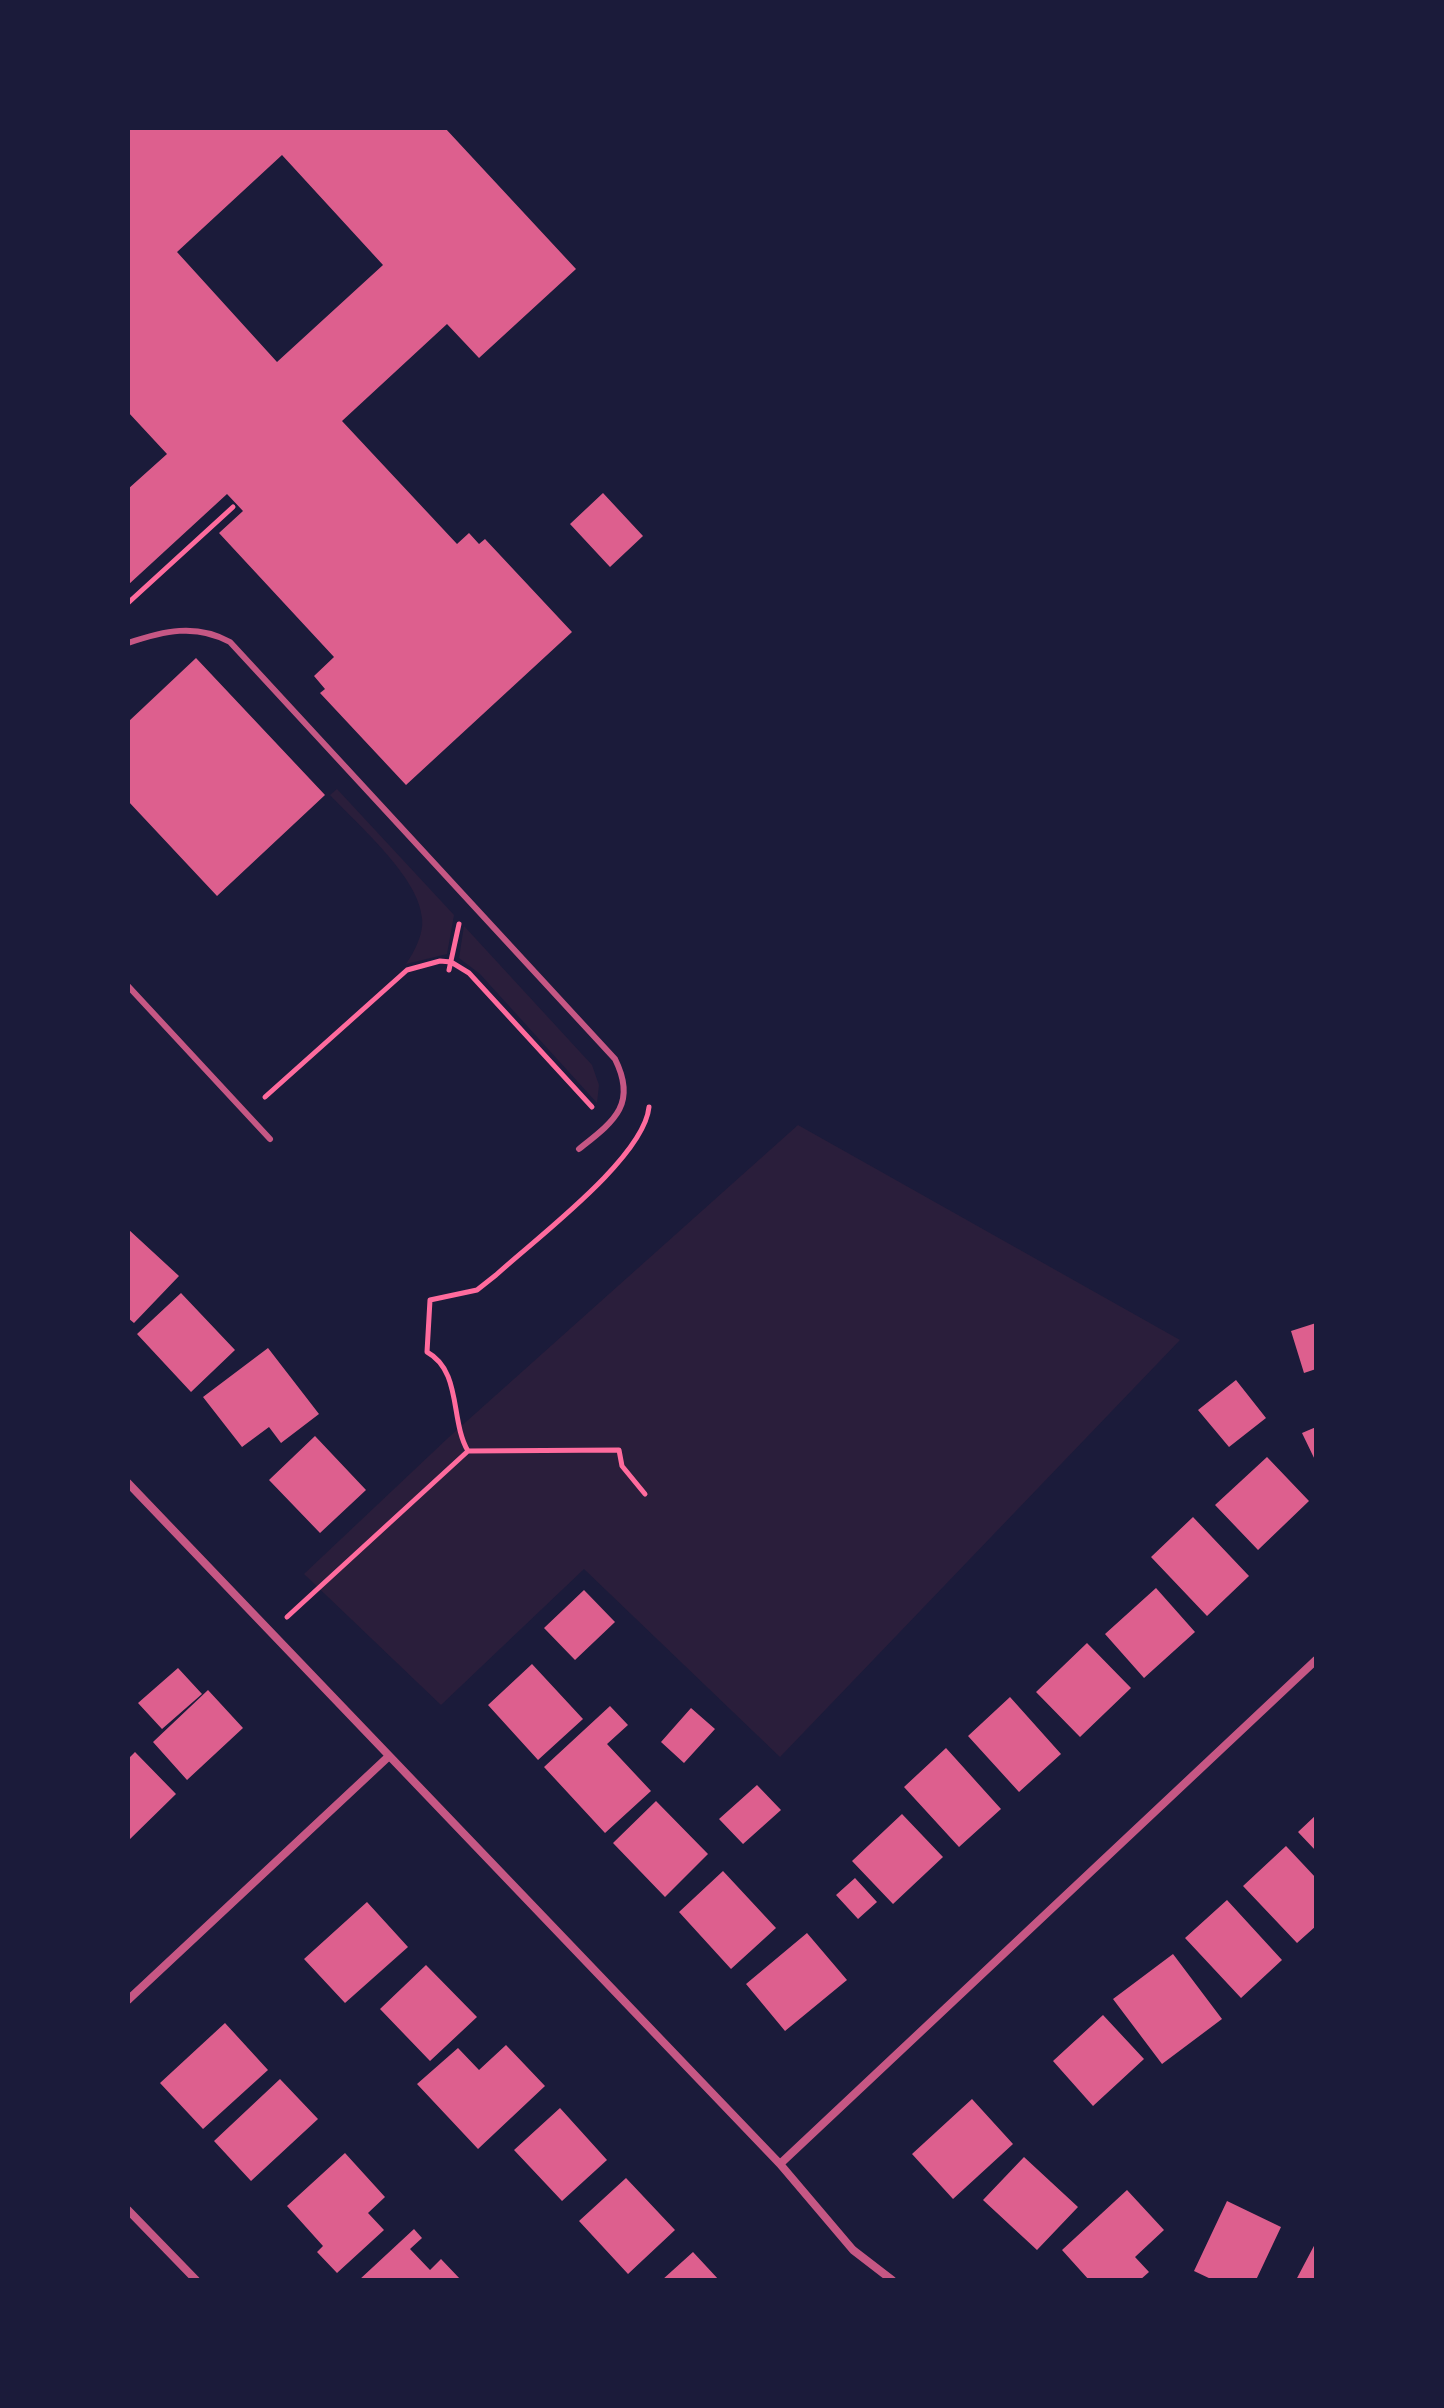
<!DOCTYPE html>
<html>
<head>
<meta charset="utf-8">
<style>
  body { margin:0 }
  #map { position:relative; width:1444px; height:2408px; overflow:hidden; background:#1b1b3a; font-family:"Asap Condensed",sans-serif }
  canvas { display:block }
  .frame { position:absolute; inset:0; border:130px solid #1b1b3a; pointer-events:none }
</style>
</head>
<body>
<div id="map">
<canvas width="1444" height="2408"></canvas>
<div class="frame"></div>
</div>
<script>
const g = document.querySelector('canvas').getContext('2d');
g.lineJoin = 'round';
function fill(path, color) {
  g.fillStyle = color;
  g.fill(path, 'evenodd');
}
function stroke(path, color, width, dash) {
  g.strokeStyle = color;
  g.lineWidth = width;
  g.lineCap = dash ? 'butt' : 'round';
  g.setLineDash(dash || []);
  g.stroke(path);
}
fill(new Path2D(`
  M337,789L454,915L447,954L406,964C415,951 424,933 422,918C419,877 358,825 330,795Z
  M464,926L592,1065L599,1085L597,1103L480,974L459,958Z
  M798,1125L1180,1340L780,1757L584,1569L441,1705L304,1574L448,1438Z`), '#2a1e3b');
fill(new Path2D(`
  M128,128H445L576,269L479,358L447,324L342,421L457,544L469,533L479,544L485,539L572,632L406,785L320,693L325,689L314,676L334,657L219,533L243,511L227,494L128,585V489L167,454L128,412ZM282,155L383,265L277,362L177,252Z
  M603,493L643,536L610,567L570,524Z
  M196,658L325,795L217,896L128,801V722Z
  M128,1229L179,1276L134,1323L128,1318Z
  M181,1293L235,1350L191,1392L137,1334Z
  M1316,1323V1369L1304,1373L1291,1331Z
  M268,1348L319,1414L281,1443L269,1427L242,1447L203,1397Z
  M1236,1380L1266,1418L1229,1447L1198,1410Z
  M1316,1427V1462L1302,1433Z
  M315,1436L366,1490L320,1533L269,1480Z
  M1267,1457L1309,1501L1258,1550L1215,1505Z
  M1193,1517L1249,1576L1207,1616L1151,1557Z
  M1156,1588L1195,1632L1144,1678L1105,1634Z
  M584,1590L615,1622L575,1660L544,1628Z
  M1087,1643L1131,1688L1080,1737L1036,1692Z
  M532,1664L583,1719L538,1760L488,1705Z
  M178,1668L202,1694L162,1729L138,1703Z
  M208,1690L243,1728L187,1780L153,1742Z
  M1010,1697L1061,1754L1019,1792L968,1736Z
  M610,1706L628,1725L607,1744L651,1791L605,1833L544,1767Z
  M691,1708L715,1729L684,1763L661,1742Z
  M946,1748L1001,1809L959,1847L904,1787Z
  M135,1752L176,1794L128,1841V1759Z
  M757,1785L781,1810L743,1844L719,1819Z
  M656,1801L708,1854L665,1897L613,1843Z
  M902,1814L943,1857L893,1904L852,1861Z
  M1316,1815V1851L1298,1832Z
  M1286,1846L1316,1878V1926L1297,1943L1243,1886Z
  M723,1871L776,1928L731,1969L679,1912Z
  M855,1878L877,1902L858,1919L836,1895Z
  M1227,1900L1282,1960L1241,1998L1185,1938Z
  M367,1902L408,1947L345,2003L304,1959Z
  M807,1933L847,1980L785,2031L746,1984Z
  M1173,1954L1222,2019L1162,2064L1113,1999Z
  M426,1965L477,2017L430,2061L380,2009Z
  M1103,2015L1144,2059L1093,2106L1053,2061Z
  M225,2023L268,2070L203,2129L160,2083Z
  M506,2045L545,2086L478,2149L417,2084L458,2048L479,2070Z
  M280,2079L318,2119L251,2181L214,2141Z
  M972,2099L1013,2144L953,2199L912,2154Z
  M560,2108L607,2160L562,2201L514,2150Z
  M345,2153L385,2197L368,2213L384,2230L337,2273L317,2252L323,2246L287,2206Z
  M1024,2157L1078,2207L1037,2250L983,2200Z
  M626,2178L675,2230L628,2274L579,2221Z
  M1127,2190L1164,2230L1135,2257L1149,2272L1140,2280H1089L1062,2250Z
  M1227,2201L1281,2227L1256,2280H1213L1194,2271Z
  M414,2229L422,2238L410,2249L430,2270L441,2259L461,2280H359Z
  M1316,2242V2280H1296Z
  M693,2252L719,2280H662Z`), '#dd5f8e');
stroke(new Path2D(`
  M128,603L233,507
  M449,970L459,924
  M265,1097L407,970L440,961L451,962L469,973L592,1107
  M468,1451C450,1421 462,1371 427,1352L430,1300L477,1290L496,1275C535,1239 644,1158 649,1107
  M287,1617L468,1451L619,1450L622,1466L645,1494`), '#ff6b9d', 5);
stroke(new Path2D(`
  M128,643C163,631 196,623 230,642L615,1059C638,1105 613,1122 579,1149
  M128,986L270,1139`), '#c65784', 6);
stroke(new Path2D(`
  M128,1483L780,2164L853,2250L892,2280
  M128,2000L388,1757
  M780,2164L1316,1660
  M128,2210L196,2280`), '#c65784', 8);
</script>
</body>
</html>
